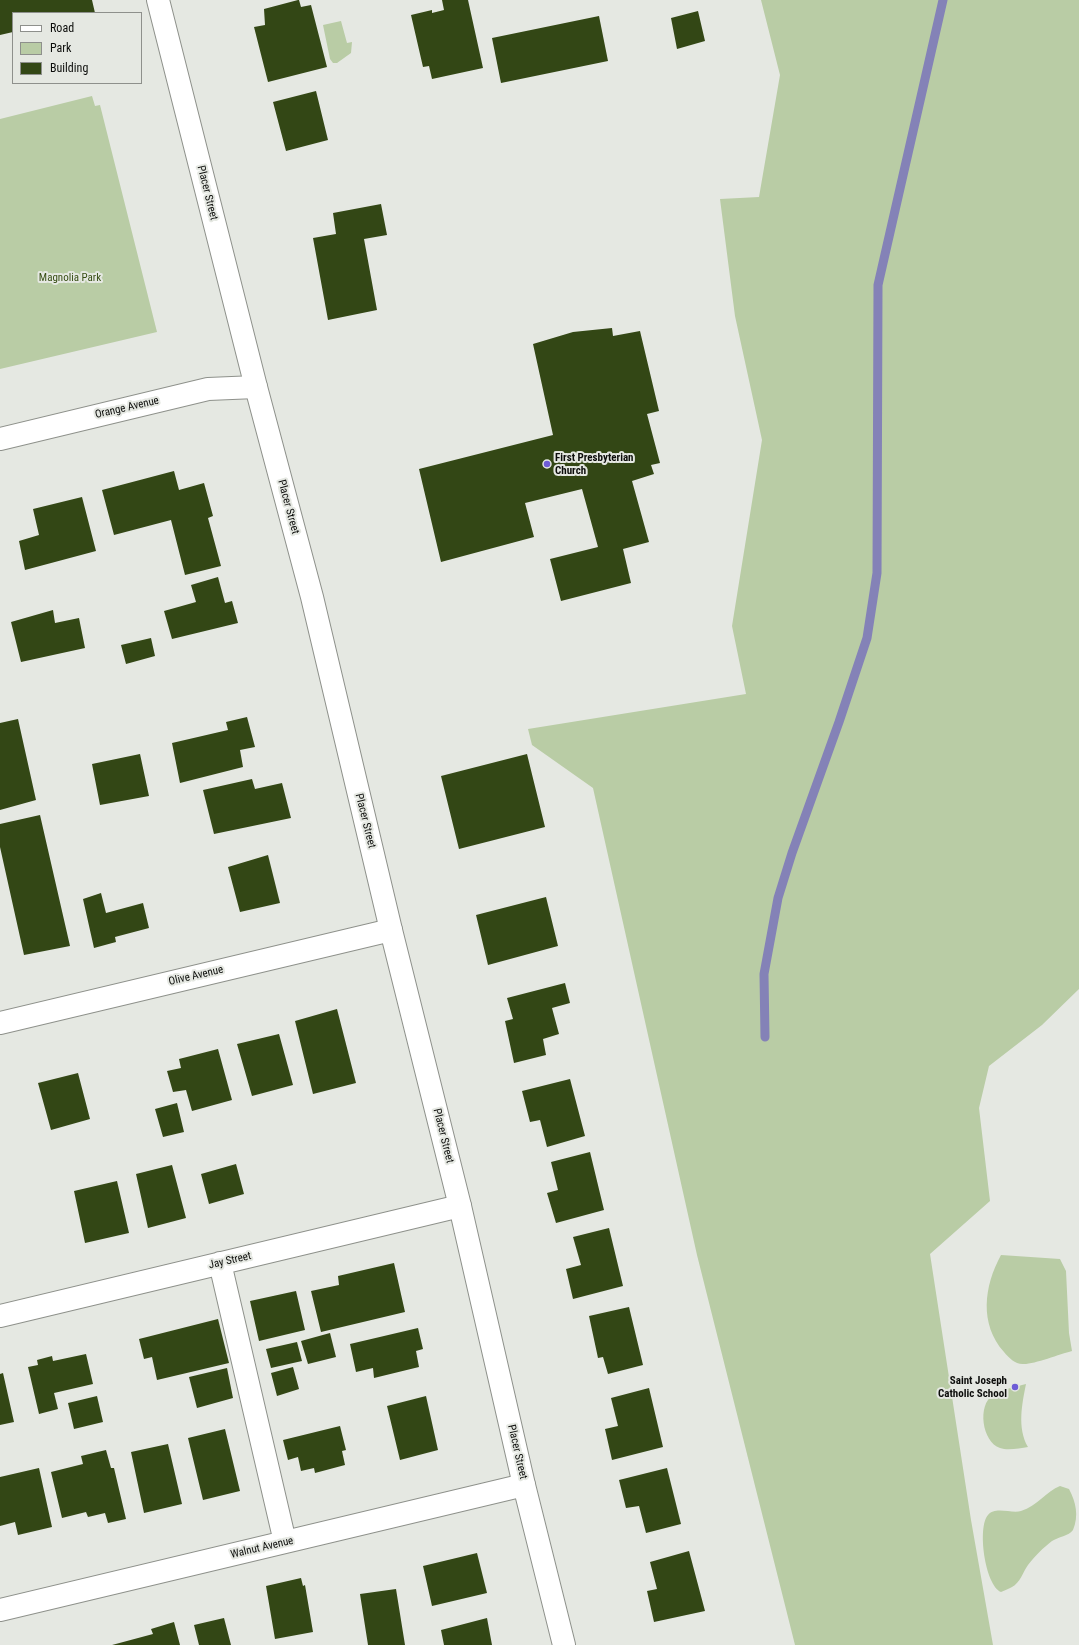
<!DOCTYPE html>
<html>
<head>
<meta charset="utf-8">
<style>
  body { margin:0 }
  #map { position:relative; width:1079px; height:1645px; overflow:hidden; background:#e5e8e2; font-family:"Roboto Condensed",sans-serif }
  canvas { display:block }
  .legend { position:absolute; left:12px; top:12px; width:130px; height:72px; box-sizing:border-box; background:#e5e8e2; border:1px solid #8e908c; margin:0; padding:5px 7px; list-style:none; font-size:12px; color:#0c0d0b }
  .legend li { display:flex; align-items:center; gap:8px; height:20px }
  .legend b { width:20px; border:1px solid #8e908c }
</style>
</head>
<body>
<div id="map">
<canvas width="1079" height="1645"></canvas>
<ul class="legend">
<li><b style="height:5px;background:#fff"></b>Road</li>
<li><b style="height:11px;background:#b9cca5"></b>Park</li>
<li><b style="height:11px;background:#334715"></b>Building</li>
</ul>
</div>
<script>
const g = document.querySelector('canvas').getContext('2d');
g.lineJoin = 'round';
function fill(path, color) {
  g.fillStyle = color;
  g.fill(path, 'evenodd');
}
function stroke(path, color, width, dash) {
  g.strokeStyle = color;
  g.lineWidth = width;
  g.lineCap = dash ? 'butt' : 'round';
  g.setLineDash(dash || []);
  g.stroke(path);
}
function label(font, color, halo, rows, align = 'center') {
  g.font = font + ' "Roboto Condensed",sans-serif';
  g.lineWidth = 4;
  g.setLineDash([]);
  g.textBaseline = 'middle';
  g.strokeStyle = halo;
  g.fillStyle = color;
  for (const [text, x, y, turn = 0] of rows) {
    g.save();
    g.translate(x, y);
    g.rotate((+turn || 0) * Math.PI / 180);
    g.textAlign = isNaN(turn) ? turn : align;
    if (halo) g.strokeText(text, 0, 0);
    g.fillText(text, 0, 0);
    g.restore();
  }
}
fill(new Path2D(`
  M761,0H1079V989L1042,1025L989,1066L979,1108L990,1201L930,1254L971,1520L993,1645H795L697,1255L593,788L532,745L528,729L746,694L732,626L762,440L735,316L720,199L759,197L780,75Z
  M341,21L347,43L352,42L351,53L337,63H333L330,59L323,25Z
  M92,96L95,106L100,105L157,332L0,369V119Z
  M1001,1255L1060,1259L1066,1271L1069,1333L1072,1351C1060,1354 1035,1364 1024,1364C1016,1365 1009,1358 1004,1352C979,1324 984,1286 1001,1255Z
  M1026,1384C1022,1404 1017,1428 1028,1447C1020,1448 1008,1451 1000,1448C982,1442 977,1405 993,1395C1001,1389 1016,1387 1026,1384Z
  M1060,1486L1069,1489C1076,1502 1079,1516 1073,1530C1069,1536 1058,1537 1052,1541C1044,1547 1034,1557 1028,1565C1023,1572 1020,1583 1012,1587C1009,1589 1005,1590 1001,1592C985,1585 977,1527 988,1515C995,1506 1012,1514 1021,1511C1037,1506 1047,1491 1060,1486Z`), '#b9cca5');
stroke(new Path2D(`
  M765,1037L764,974L778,898L792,853L839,722L867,638L877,573L878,285L943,0`), '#8482b7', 9);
fill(new Path2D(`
  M0,0H92L95,13H13V32L0,35Z
  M298,0H299L301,7L311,5L327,67L268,82L254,27L265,25L264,9Z
  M442,0H468L483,68L432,79L429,66L423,67L411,15L432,10V13L444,10Z
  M698,11L705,41L677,49L671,18Z
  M599,16L608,61L501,83L492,38Z
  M316,91L328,140L286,151L273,102Z
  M381,204L387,235L364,239L377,310L328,320L313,238L336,234L333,213Z
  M612,328L613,336L640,331L659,411L647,414L660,463L651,465L654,474L632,481L649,542L623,549L631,583L561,601L550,559L598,547L582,489L525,503L534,537L441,562L419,469L553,435L533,344L573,332Z
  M174,471L179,490L204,483L213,516L208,518L221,566L185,575L171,520L114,535L102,490Z
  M82,497L96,551L25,570L19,541L39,535L33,509Z
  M218,577L225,603L232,601L238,623L172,639L164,611L196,602L191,585Z
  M53,610L55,623L79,618L85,648L21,662L11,622Z
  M151,638L155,656L126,664L121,645Z
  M247,717L255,747L240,750L243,767L180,783L172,743L228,730L226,722Z
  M18,719L36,800L0,810V723Z
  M140,754L149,796L100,805L92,764Z
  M527,754L545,827L459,849L441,776Z
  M252,779L255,789L282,783L291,818L214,834L203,790Z
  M40,815L70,946L24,955L0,847V824Z
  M268,855L280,903L240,912L228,867Z
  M101,893L106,913L143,903L149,928L115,937L116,942L94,948L83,899Z
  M546,897L558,946L488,965L476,915Z
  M565,983L570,1003L552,1008L559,1034L543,1039L546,1055L514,1063L505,1021L513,1019L507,998Z
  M337,1009L356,1083L313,1094L295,1021Z
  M279,1034L293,1085L252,1096L237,1044Z
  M218,1049L232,1100L192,1111L186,1090L173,1092L167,1071L181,1068L179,1059Z
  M78,1073L90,1119L51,1130L38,1083Z
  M570,1079L585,1136L547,1147L540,1120L530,1122L522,1091Z
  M177,1103L184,1132L163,1137L155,1109Z
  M590,1152L604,1210L556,1223L547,1193L558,1190L551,1162Z
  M236,1164L244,1194L209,1204L201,1174Z
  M172,1165L186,1218L148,1228L136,1174Z
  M117,1181L129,1233L85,1243L74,1191Z
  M609,1228L623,1286L573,1299L566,1269L581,1265L573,1237Z
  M394,1263L405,1312L321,1332L311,1291L339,1285L338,1276Z
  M296,1291L305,1330L259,1341L250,1301Z
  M629,1307L643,1365L608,1374L603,1357L598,1358L589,1316Z
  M218,1319L229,1363L157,1380L152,1357L144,1359L139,1339Z
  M418,1328L423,1349L416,1351L419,1367L374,1378L373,1368L356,1372L350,1344Z
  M330,1333L336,1357L308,1364L301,1341Z
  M297,1342L302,1361L271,1368L266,1349Z
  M86,1354L93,1384L54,1393L58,1409L39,1414L28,1367L38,1365L37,1360L52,1356L53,1361Z
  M293,1367L299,1389L277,1396L271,1373Z
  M227,1368L233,1398L197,1408L189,1377Z
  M3,1373L14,1422L0,1425V1374Z
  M649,1388L663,1447L612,1460L605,1429L618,1426L611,1398Z
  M97,1396L103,1422L74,1429L68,1403Z
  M426,1396L438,1450L400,1460L387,1406Z
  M340,1426L346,1450L342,1451L345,1465L315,1473L314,1468L301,1471L298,1457L288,1460L283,1440Z
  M225,1429L240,1491L203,1500L188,1438Z
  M168,1444L182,1504L144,1513L131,1452Z
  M106,1450L111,1468H114L126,1519L108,1523L105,1513L88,1517L86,1512L62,1518L51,1472L83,1464L81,1456Z
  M39,1468L52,1527L18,1535L15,1522L0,1526V1477Z
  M667,1468L681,1524L646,1533L639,1506L626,1508L619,1480Z
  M689,1551L705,1611L654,1622L647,1591L657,1589L650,1562Z
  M477,1553L487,1593L432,1606L423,1566Z
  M301,1578L303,1586L305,1585L313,1632L275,1639L266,1586Z
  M396,1589L405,1645H368L360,1594Z
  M224,1618L231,1645H199L194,1625Z
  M487,1618L492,1645H444L441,1630Z
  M174,1622L180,1645H112L153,1634L151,1629Z`), '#334715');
const minor = new Path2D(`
  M0,439L208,389L256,387
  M0,1023L391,930
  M220,1263L285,1542
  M0,1316L460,1206
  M0,1610L524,1485`);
const major = new Path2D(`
  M158,0L256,387L312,597L391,930L460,1206L524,1485L564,1645`);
stroke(minor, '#8e918b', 24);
stroke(major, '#8e918b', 24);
stroke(minor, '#fff', 22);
stroke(major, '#fff', 22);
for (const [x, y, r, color] of [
  [547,464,4,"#6e5cd6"],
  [1015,1387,4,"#6e5cd6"]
]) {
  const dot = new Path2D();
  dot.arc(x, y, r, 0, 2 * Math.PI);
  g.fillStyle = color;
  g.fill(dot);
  stroke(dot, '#e5e8e2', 1.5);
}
label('11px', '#0c0d0b', '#e5e8e2', [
  ["Placer Street",207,193,76],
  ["Orange Avenue",127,408,-13],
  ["Placer Street",288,507,75],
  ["Placer Street",365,821,76],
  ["Olive Avenue",196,976,-13],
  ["Placer Street",443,1136,76],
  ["Jay Street",230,1261,-13],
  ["Placer Street",517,1452,77],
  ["Walnut Avenue",262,1548,-13]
]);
label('11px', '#374e14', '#e5e8e2', [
  ["Magnolia Park",70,278]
]);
label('bold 11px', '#0c0d0b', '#e5e8e2', [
  ["First Presbyterian",555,458],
  ["Church",555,471],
  ["Saint Joseph",1007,1381,"right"],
  ["Catholic School",1007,1394,"right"]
], 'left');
</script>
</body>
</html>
